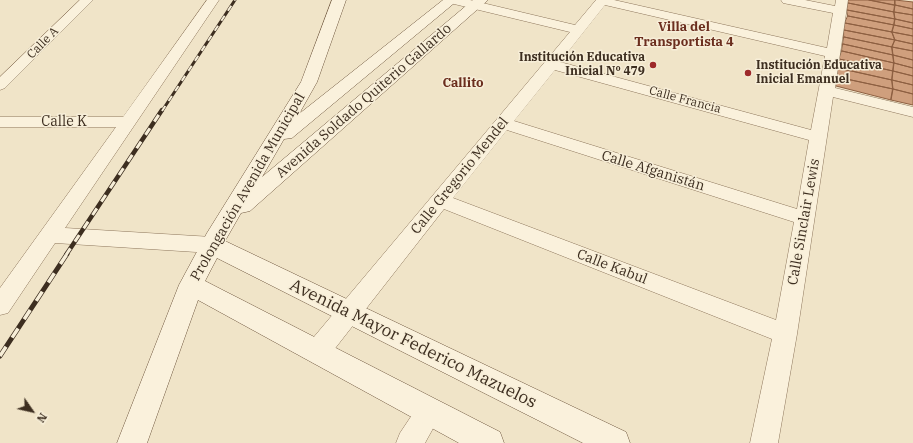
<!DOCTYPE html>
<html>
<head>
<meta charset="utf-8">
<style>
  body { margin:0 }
  #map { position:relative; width:913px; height:443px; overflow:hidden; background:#f0e4c8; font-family:"IBM Plex Serif",serif }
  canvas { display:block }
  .north { position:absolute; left:12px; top:391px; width:40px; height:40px; -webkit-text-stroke:3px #f7eed8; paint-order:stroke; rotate:124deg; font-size:11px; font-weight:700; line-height:16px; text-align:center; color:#3d2e20 }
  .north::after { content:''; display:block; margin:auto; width:14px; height:18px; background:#3d2e20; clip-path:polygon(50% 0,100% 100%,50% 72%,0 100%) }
</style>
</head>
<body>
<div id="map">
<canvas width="913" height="443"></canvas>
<div class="north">N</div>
</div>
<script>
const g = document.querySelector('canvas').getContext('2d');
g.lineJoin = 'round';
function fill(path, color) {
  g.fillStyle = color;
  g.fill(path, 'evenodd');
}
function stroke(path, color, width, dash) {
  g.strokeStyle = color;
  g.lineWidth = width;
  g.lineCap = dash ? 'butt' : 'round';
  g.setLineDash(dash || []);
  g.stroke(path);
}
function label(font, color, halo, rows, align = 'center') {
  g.font = font + ' "IBM Plex Serif",serif';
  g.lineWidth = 3;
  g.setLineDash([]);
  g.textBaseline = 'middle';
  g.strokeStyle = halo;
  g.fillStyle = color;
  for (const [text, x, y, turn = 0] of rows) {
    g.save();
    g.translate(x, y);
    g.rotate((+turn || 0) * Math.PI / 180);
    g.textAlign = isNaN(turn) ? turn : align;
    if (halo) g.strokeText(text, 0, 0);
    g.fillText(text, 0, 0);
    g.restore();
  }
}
const building = new Path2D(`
  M848,0H869L895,5L894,12L848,3Z
  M869,0H895V5Z
  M895,0L913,2V9L895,5Z
  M848,3L894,12L895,19L847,10Z
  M895,5L913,9V15L894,12Z
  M847,10L895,19L894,25L848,16Z
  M894,12L913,15V23L895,19Z
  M848,16L894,25L892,32L845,23Z
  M895,19L913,23V29L894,25Z
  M845,23L892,32L895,40L844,30Z
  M894,25L913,29V36L892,32Z
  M844,30L895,40L892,47L844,37Z
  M892,32L913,36V44L895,40Z
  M844,37L892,47L893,55L843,44Z
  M895,40L913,44V51L892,47Z
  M843,44L893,55L894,63L842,51Z
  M892,47L913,51V60L893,55Z
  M842,51L894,63L893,71L839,59Z
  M893,55L913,60V68L894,63Z
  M839,59L893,71L892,80L838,68Z
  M894,63L913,68V76L893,71Z
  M838,68L892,80L893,89L837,77Z
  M893,71L913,76V85L892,80Z
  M837,77L893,89L891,100L836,86Z
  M892,80L913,85V94L893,89Z
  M893,89L913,94V105L891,100Z`);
fill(building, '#cf9f7d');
stroke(building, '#8d5f41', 1);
const street = new Path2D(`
  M80,0H93L5,88L0,90V77Z
  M207,0H219L65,228L212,237L219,239L222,245L219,251L212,253L55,243L8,313L0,315V288L116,127H0V117H123Z
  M448,0H470L575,25L596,0H614L827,48L833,13L783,3L781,0H805L835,6L836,0H848L835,88L913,107V117L833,97L797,334L778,443H750L772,339L444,209L326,360L317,363L308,360L305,352L308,344L570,32L450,3ZM605,5L825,56L811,130L560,62ZM555,70L809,140L797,209L514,121ZM507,130L794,222L776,320L453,198Z
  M429,399L438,403L442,412L425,443H396L400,433L420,403Z`);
const secondary = new Path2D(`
  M332,0H346L317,82L299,114L443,0H458L292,138L284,139L262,177L473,0H488L250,211L241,213L225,241L626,432L630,443H583L217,258L205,281L500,432L504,443H459L198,300L147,443H117L179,285L207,233L301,82Z`);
stroke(street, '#8d765c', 1);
stroke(secondary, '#6f573f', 1);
fill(street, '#faf1dc');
fill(secondary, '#faf1dc');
const railFar2 = new Path2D(`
  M162,111L235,0`);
const railFar1 = new Path2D(`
  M66,255L162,110`);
const rail = new Path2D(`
  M0,356L67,254`);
stroke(railFar2, '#3d2e20', 3);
stroke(railFar1, '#3d2e20', 4.5);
stroke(rail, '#3d2e20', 5);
stroke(railFar2, '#f7eed8', 2, [6]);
stroke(railFar1, '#f7eed8', 3, [8]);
stroke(rail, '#f7eed8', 3.5, [11]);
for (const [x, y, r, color] of [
  [653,65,4,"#9e2a2b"],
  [748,73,4,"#9e2a2b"]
]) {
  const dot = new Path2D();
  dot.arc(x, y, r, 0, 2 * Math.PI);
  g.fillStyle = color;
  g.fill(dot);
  stroke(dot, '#f7eed8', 1.5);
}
label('12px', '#3d2e20', '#f7eed8', [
  ["Calle A",43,43,-45],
  ["Calle Francia",685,100,15]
]);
label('bold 12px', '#3d2e20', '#f7eed8', [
  ["Institución Educativa",645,58],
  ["Inicial Nº 479",645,72],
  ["Institución Educativa",756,66,"left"],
  ["Inicial Emanuel",756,80,"left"]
], 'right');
label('bold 13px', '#6b2e1e', '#f7eed8', [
  ["Villa del",684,27],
  ["Transportista 4",684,42],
  ["Callito",463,83]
]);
label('14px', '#3d2e20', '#f7eed8', [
  ["Avenida Soldado Quiterio Gallardo",364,101,-41],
  ["Calle K",64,122],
  ["Calle Afganistán",653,171,17],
  ["Calle Gregorio Mendel",460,176,-51],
  ["Prolongación Avenida Municipal",248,187,-60],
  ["Calle Sinclair Lewis",804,222,-80],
  ["Calle Kabul",612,267,21]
]);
label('17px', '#3d2e20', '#f7eed8', [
  ["Avenida Mayor Federico Mazuelos",413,344,26]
]);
</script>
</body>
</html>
